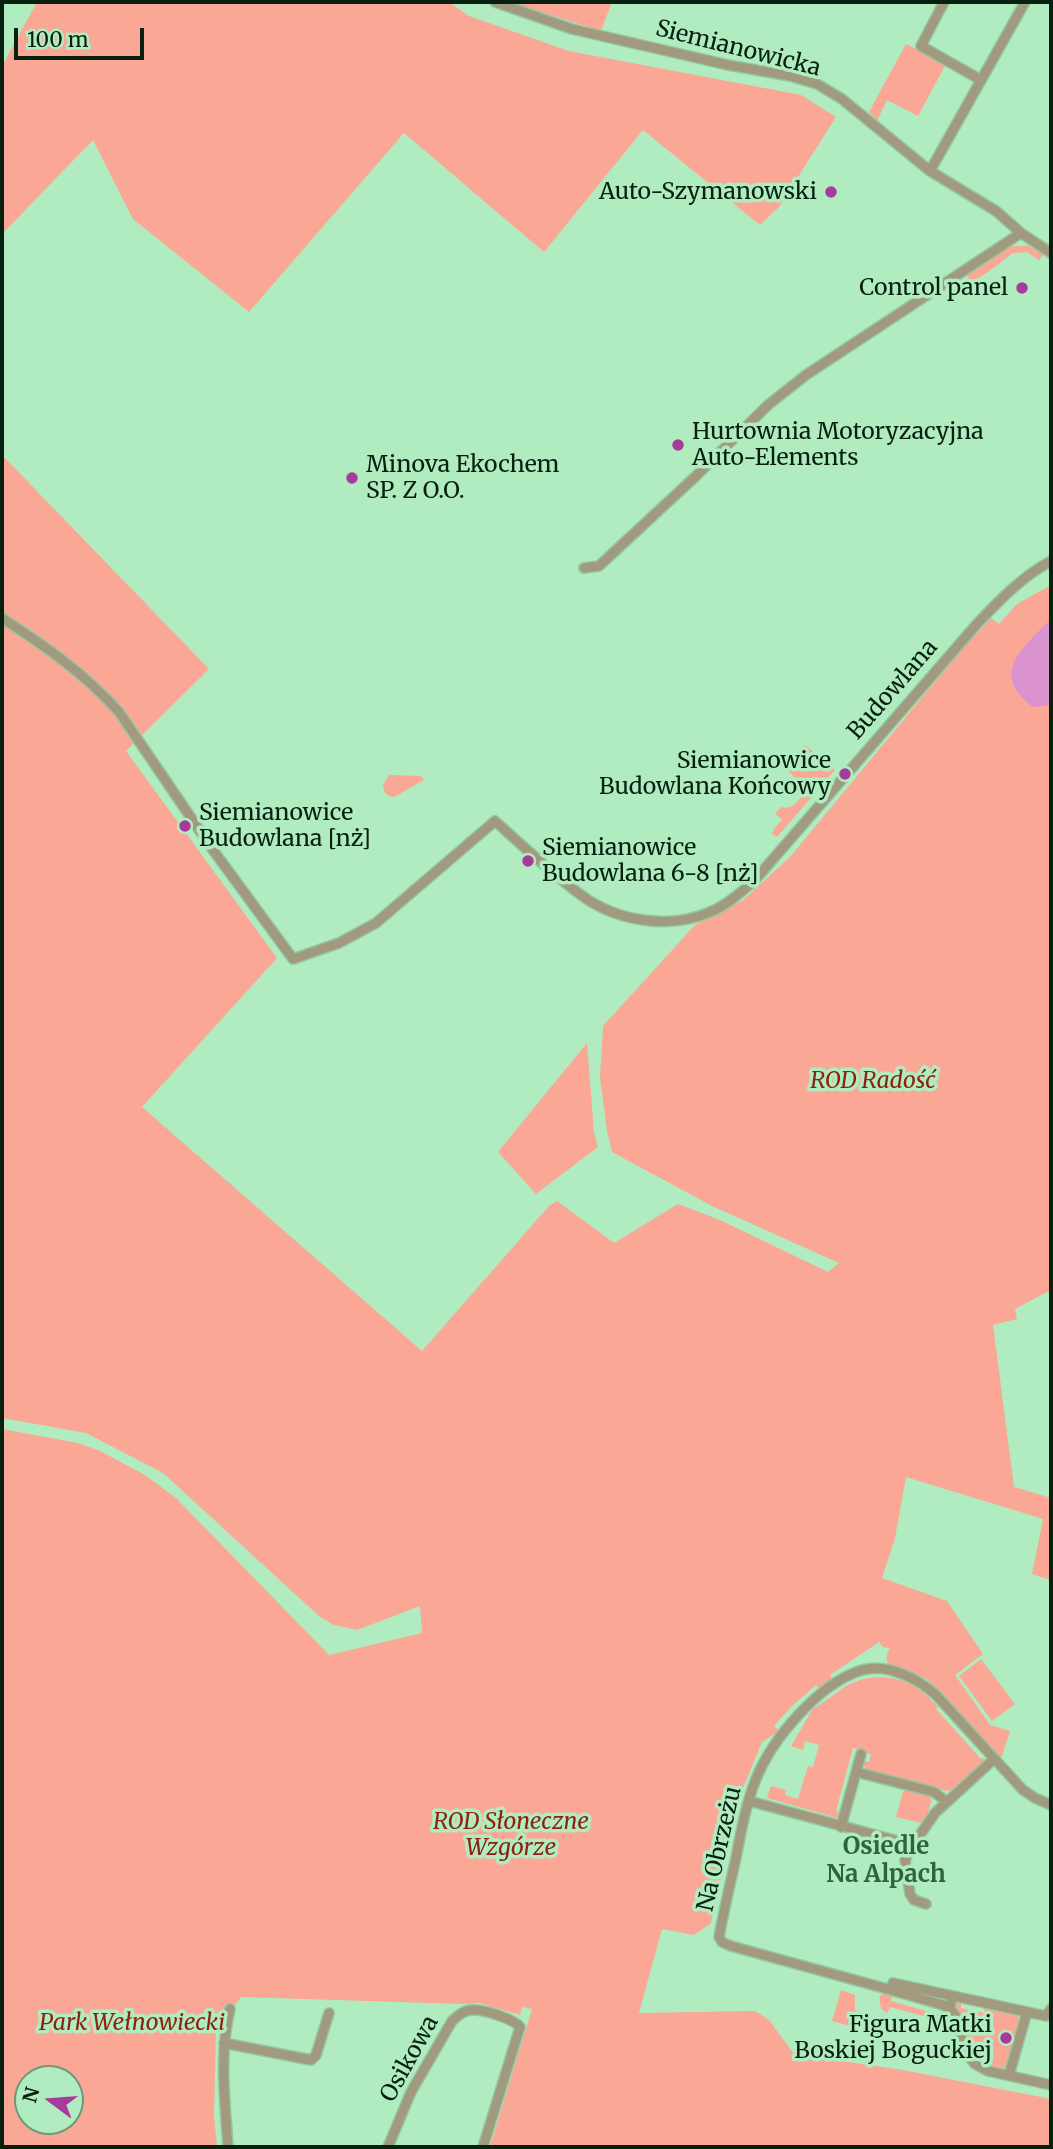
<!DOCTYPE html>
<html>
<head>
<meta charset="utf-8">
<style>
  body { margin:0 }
  #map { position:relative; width:1053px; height:2149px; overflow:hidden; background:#b1ecc0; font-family:Merriweather,serif }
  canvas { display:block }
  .frame { position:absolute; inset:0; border:4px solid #082010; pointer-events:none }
  .north { position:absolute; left:14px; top:2065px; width:70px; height:70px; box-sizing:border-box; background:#b1ecc0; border:2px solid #6d9a7a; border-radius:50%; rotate:286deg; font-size:19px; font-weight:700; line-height:28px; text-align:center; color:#082010 }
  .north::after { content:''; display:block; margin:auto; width:24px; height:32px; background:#a73b9b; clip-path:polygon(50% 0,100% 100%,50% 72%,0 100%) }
  .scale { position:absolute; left:14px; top:28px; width:130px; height:32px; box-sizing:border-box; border:4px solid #082010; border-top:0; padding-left:9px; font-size:21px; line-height:24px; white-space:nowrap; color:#082010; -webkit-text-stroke:5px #b1ecc0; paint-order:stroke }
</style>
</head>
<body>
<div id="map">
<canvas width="1053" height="2149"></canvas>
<div class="frame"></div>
<div class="north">N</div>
<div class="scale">100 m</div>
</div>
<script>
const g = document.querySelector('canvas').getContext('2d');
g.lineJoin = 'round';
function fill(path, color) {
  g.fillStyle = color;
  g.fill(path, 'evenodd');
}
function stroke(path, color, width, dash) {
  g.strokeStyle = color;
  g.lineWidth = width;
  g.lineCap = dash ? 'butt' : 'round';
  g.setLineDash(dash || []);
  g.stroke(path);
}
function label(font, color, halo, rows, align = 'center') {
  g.font = font + ' Merriweather,serif';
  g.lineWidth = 7;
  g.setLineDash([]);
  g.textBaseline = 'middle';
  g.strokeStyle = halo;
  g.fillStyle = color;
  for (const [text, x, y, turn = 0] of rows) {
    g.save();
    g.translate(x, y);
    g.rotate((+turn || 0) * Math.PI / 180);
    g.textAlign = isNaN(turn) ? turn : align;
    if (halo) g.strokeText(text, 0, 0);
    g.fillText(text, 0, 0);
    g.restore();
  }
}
fill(new Path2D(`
  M37,2H449L469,16L569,51L801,95L836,117L779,207L760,225L643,130L544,252L404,133L249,312L133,219L93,140L2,234V66Z
  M510,2H612L601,31Z
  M906,44L946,64L918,116L887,100L877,121L869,112Z
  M1014,246H1028L1044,254L1039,260L1027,252L1013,253L988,272L970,283L967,275L1007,248Z
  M2,455L209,669L126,751L277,958L142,1107L422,1351L549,1206L557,1201L614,1243L678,1204L720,1220L828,1272L839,1263L712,1206L612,1152L607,1131L600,1077L603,1026L695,925L743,900L790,857L963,648L991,618L999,624L1017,604L1051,585V1292H1047L1015,1309L1017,1319L993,1325L1014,1487L1051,1498V1580L1032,1574L1043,1519L906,1477L895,1538L882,1578L947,1601L983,1654L955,1675L990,1725L1010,1731L1001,1759L927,1679L890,1666C885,1660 886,1655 890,1648L883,1647L879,1642L830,1675L833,1681L821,1690L816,1685L791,1707L774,1726L779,1731L762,1742L741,1793L734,1816L711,1923L694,1935L662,1929L639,2013L755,2011L769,2020L794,2054L903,2070L1051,2099V2147H490L532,2009L522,2007L520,2015L479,2003L462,2004L241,1997L216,2030L214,2115L217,2147H2V1429L78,1443L100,1451L145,1475L176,1498L329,1655L422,1633L420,1606L357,1630L334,1625L320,1617L163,1473L86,1433L2,1418ZM28,2079H70V2121H28Z
  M805,745L835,770L777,837L772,834L774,829L782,819L775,814L781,807C794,811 800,798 807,789L786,769Z
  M389,775L421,776L424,780L394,797C386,796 384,792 383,785Z
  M587,1043L594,1132L598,1147L536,1194L498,1152Z
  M981,1659L1015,1704L992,1721L959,1676Z
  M880,1677C905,1678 921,1688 938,1707L936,1709L980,1758L985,1759L983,1764L955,1789L947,1791L869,1772L864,1766L863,1761L869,1762L871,1754L853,1748L836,1811L841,1813L838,1818L767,1798L771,1786L786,1790L785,1795L798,1799L808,1766L813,1767L819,1745L805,1741L803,1750L791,1746L812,1710L846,1686L862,1679Z
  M907,1789L927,1794L932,1799L926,1819L922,1823L896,1817L903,1792Z
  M841,1990L855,1995V2027L832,2021Z
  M885,1993L892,1995L891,2001L940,2015L942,2009C950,2012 954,2020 954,2028L950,2030L937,2027L938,2020L890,2007L887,2013C879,2009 880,2004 880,1996Z
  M959,2002H961V2008L984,2013L985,2007L1018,2015L1019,2021L1008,2063L1004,2068C967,2069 964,2033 956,2005Z`), '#faa795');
fill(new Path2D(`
  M1051,619V705L1033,707C988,673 1024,647 1051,619Z`), '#da93cf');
const street = new Path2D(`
  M495,2L572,29L728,65L790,76L817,84L842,99L930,171L996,211L1021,233L1051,253
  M944,2L921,46L981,80
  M930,171L1025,2
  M584,568L599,566L696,476L768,405L806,375L1021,233
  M2,618C46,647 83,672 119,712L213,850L293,959L339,943L376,923L495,821C523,846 551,873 581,895C616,921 669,930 710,912C727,905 740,893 754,881L976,625C999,601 1021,577 1051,561
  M856,1772L934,1792L947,1802
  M749,1801L913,1845L935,1813L994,1759
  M1051,1805L1035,1798L1023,1790L936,1695C918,1679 888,1663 862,1670C819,1683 772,1739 756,1779C746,1804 741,1831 736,1858C730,1884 724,1910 719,1937L722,1942L731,1946L891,1990L893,1983L1046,2016L1051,2009
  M841,1827L861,1754
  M913,1845L905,1860L910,1894L914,1900L926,1904
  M891,1990L943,2005L950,2009
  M952,1996L950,2009L955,2015L965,2052L975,2064L988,2071L1051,2085
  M224,2043L311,2060L316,2055L329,2013
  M1009,2075L1027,2012
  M228,2147C225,2100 219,2055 230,2009
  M388,2147L411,2092L452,2021C458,2015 464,2010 472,2010C483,2009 514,2019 520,2027L483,2147`);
stroke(street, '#93c7a0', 12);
stroke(street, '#a29a7f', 9);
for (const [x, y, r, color] of [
  [831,192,7,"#a73b9b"],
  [1022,288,7,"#a73b9b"],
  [678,445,7,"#a73b9b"],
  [352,478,7,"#a73b9b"],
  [845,774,7,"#a73b9b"],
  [185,826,7,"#a73b9b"],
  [528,861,7,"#a73b9b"],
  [1006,2038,7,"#a73b9b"]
]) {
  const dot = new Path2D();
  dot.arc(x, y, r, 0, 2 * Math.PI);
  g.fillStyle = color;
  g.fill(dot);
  stroke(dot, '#b1ecc0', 2.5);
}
label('23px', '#082010', '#b1ecc0', [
  ["Siemianowicka",738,49,14],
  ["Budowlana",893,690,-49],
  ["Na Obrzeżu",720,1849,-77],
  ["Osikowa",410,2059,-61]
]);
label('23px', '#082010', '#b1ecc0', [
  ["Auto-Szymanowski",817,192],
  ["Control panel",1008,288],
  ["Hurtownia Motoryzacyjna",692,432,"left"],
  ["Auto-Elements",692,458,"left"],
  ["Minova Ekochem",366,465,"left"],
  ["SP. Z O.O.",366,491,"left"],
  ["Siemianowice",831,761],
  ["Budowlana Końcowy",831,787],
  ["Siemianowice",199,813,"left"],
  ["Budowlana [nż]",199,839,"left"],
  ["Siemianowice",542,848,"left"],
  ["Budowlana 6-8 [nż]",542,874,"left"],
  ["Figura Matki",992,2025],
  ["Boskiej Boguckiej",992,2051]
], 'right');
label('italic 23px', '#8d220f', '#b1ecc0', [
  ["ROD Radość",873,1081],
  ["ROD Słoneczne",511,1822],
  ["Wzgórze",511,1848],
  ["Park Wełnowiecki",132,2023]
]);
label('bold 24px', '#2c643e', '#b1ecc0', [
  ["Osiedle",886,1847],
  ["Na Alpach",886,1875]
]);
</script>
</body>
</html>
